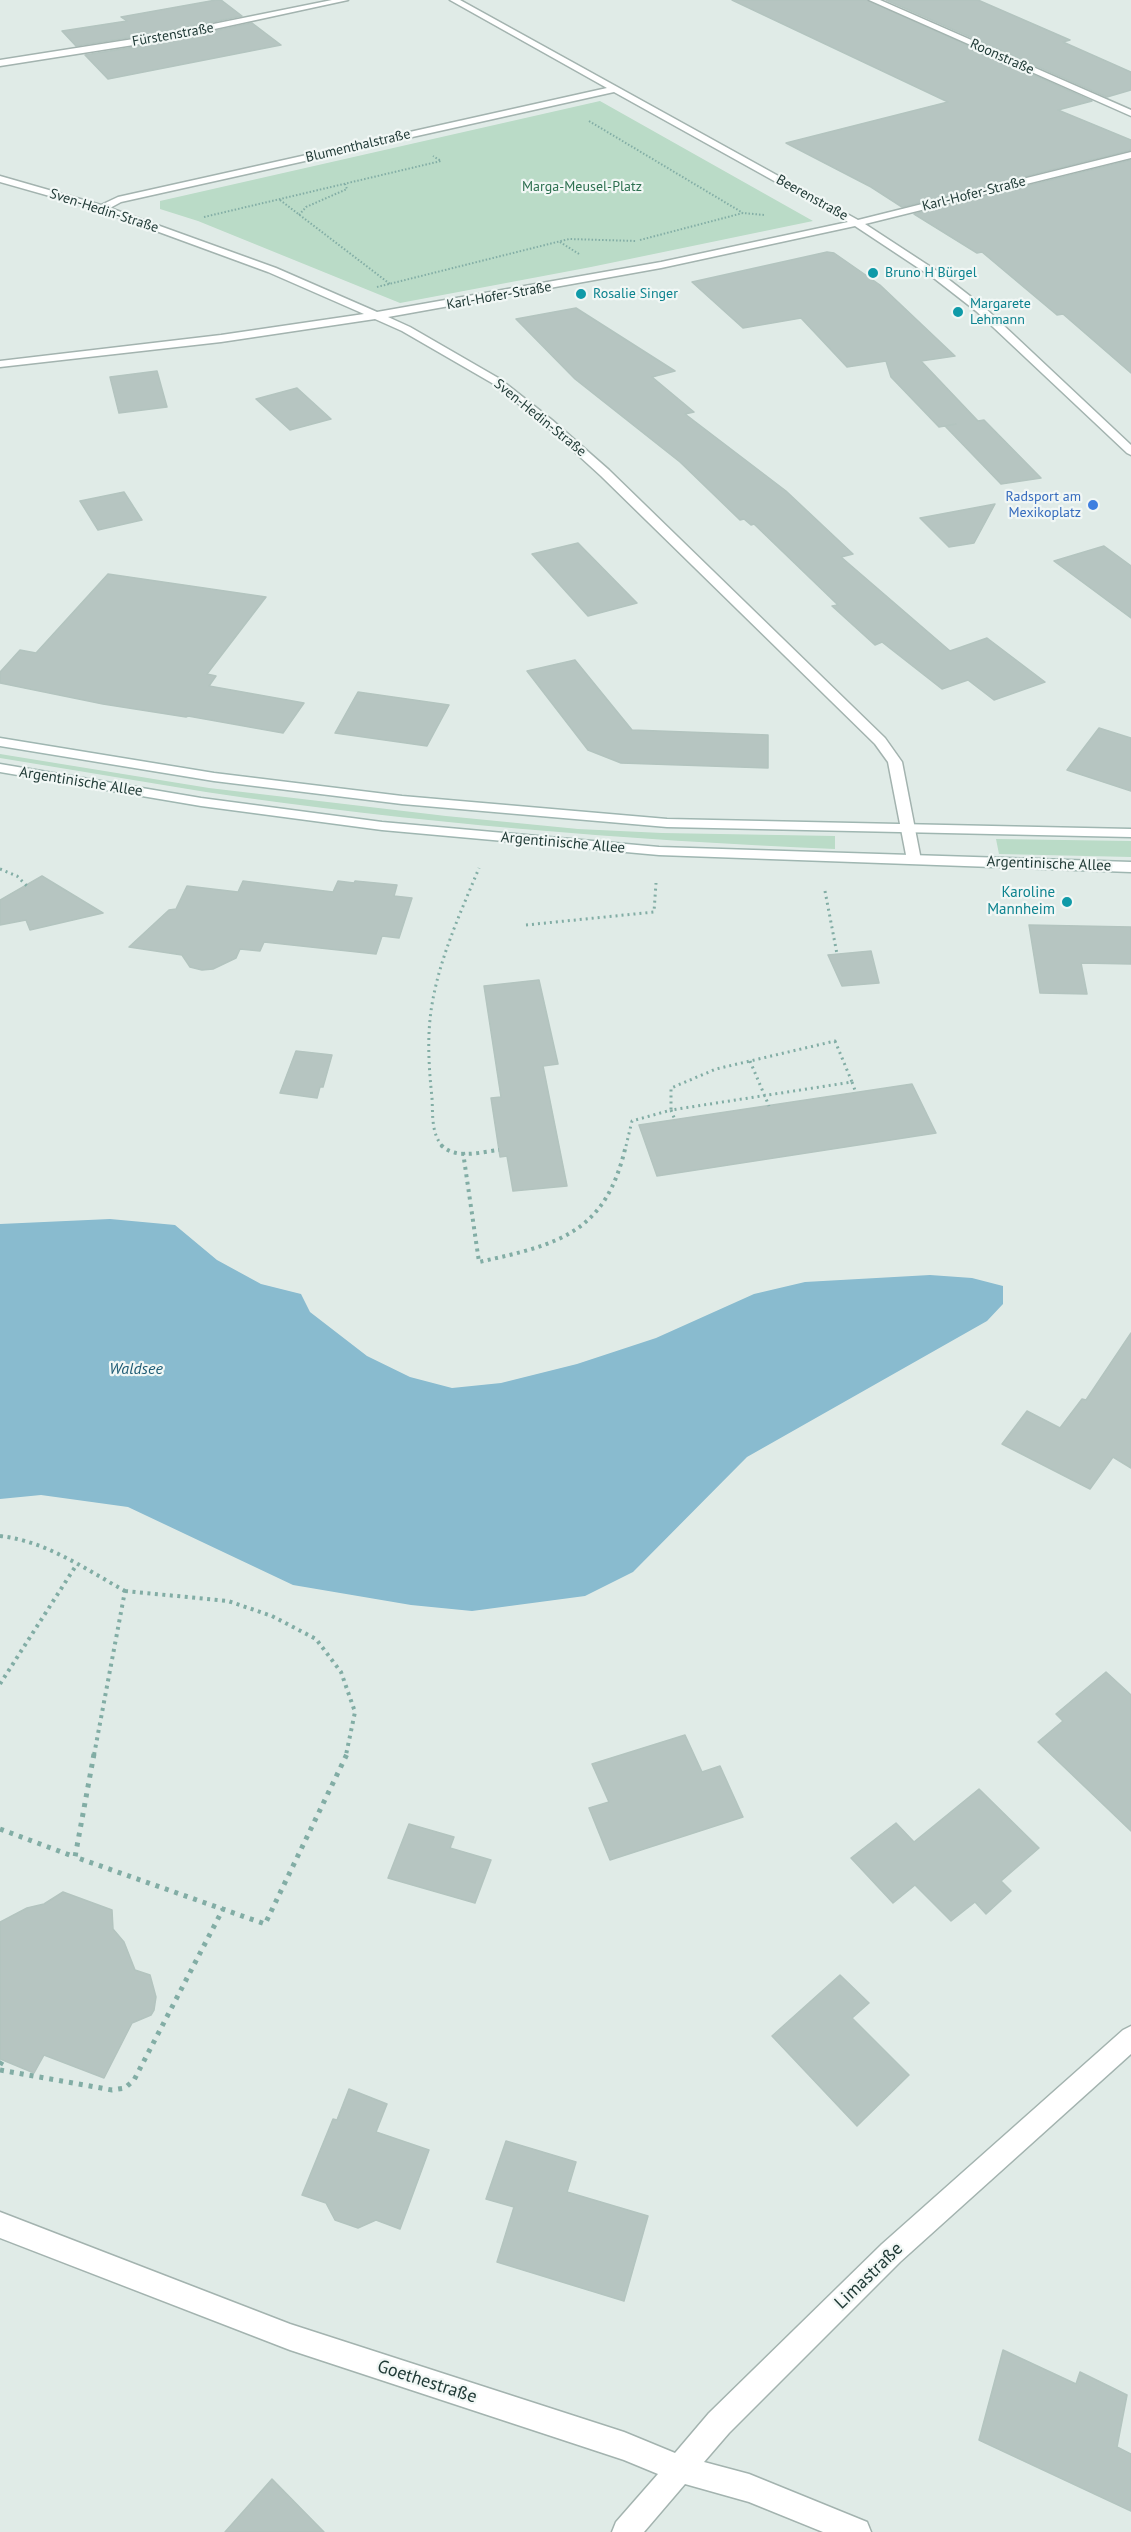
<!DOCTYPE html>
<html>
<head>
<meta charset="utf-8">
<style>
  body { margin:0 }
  canvas { display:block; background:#e0ebe7 }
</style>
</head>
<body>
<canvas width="1131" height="2532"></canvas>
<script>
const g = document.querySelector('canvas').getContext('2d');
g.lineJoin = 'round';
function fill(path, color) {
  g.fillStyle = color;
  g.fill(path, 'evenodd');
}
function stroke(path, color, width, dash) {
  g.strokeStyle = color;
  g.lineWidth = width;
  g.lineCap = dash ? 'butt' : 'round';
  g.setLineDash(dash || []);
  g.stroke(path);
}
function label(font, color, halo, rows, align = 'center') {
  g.font = font + ' "PT Sans",sans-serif';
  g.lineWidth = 4.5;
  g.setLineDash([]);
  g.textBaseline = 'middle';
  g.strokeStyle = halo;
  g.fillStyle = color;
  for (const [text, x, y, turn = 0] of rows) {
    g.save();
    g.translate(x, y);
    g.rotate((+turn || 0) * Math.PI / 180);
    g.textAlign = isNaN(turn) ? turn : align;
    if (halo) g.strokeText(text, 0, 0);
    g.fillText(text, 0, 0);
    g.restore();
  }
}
fill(new Path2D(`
  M600,101L813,221L591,267L400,303L198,221L160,209V201Z
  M0,754L209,788L446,816L578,829L662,833L835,836V849C625,840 414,823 206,792C137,781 69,769 0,758Z
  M996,839L1131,841V857L999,854Z`), '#badbc7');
fill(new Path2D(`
  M110,1219L175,1225L217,1260L261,1284L301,1294L310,1312L367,1356L410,1377L452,1388L501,1383L577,1364L656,1338L754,1294L805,1282L930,1275L972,1278L1003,1286V1304L987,1321L747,1457L633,1572L585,1596L472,1611L411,1605L293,1585L128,1507L41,1495L0,1499V1224Z`), '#89bbcf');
const building = new Path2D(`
  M216,0H221L242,16L159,33L76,46L62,31L127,21L121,17Z
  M732,0H867L1092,101L1058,110L1131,140V150L902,207L871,187L786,143L948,102Z
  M886,0H978L1070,40L1063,42L1131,72V90L1107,97Z
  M252,23L281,45L108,79L85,55L159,43Z
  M1131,160V373L1063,314L1057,315L982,252L977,253L914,214Z
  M827,252L834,253L880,285L955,356L921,361L978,421L984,420L1041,478L1001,484L945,426L956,424L939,427L891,377L886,361L847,367L801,318L743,328L692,282Z
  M576,308L675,371L652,377L694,412L685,414L786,491L853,554L841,557L950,651L987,638L1045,682L994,700L968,680L942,689L882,642L875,645L832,606L838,605L754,524L751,525L744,519L740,520L680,462L575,379L516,319Z
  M157,371L167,407L119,413L110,377Z
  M297,388L331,419L290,430L256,399Z
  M124,492L142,520L98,530L80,501Z
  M995,504L974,543L949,547L920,518Z
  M578,543L637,603L588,616L532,554Z
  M1104,546L1131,566V618L1054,561Z
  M108,574L266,597L207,674L216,676L209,686L304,703L283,733L188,716L186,717L103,704L0,683V672L20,650L36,653Z
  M575,660L632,730L768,735V768L621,763L588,750L527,671Z
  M358,692L449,705L427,746L335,733Z
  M1099,728L1131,738V791L1067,770Z
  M42,876L103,913L30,930L26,920L0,925V900Z
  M243,881L333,892L338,881L354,883L355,881L397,885L394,896L412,898L399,938L382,936L376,954L264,942L260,951L240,949L236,958L213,969L202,970L190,967L182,955L129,947L169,910L176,909L187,886L238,892Z
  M1029,925L1131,927V964L1081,963L1087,994L1040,993Z
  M871,951L879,983L842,986L828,955Z
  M539,980L558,1064L543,1066L567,1186L513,1191L507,1156L500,1157L491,1098L501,1097L484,986Z
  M296,1051L332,1055L323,1087H320L317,1098L280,1093Z
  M912,1084L936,1133L657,1176L639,1125Z
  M1131,1333V1468L1113,1457L1090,1489L1002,1444L1027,1411L1060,1428L1082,1399L1086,1400Z
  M1106,1672L1131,1695V1831L1038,1742L1063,1721L1056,1714Z
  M685,1735L702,1772L720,1766L743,1817L610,1860L589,1808L609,1802L592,1764Z
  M979,1789L1039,1848L1001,1881L1011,1891L986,1914L975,1902L951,1921L915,1885L893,1903L851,1858L896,1823L914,1842Z
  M409,1824L454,1837L450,1848L491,1860L475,1903L388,1878Z
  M63,1892L112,1910L113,1929L124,1942L135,1970L150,1975L156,1997L154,2010L151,2015L132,2023L104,2078L44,2055L34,2073L0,2059V1922L27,1908L44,1904Z
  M840,1975L869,2003L852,2018L909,2075L857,2126L772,2036Z
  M349,2089L387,2104L376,2132L429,2150L400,2229L376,2220L358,2228L335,2220L326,2203L302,2195L333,2119L337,2120Z
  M506,2141L576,2162L567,2192L648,2216L624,2301L497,2262L514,2207L486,2199Z
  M1003,2350L1076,2384L1080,2372L1127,2395L1117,2447L1131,2454V2511L979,2440Z
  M272,2479L324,2532H225Z`);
fill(building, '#b6c5c1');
stroke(building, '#b3c4bf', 1.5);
const minor = new Path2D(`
  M332,0H348L159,41L0,66V60L159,35Z
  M450,0H460L858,220L1131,152V158L865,224L943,275L984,307L1131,445V455L1127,453L976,311L935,279L855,226L661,268L388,317L410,327L500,379L552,420L609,470L885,738L902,762L921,860L919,863H909L907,860L888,762L875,744L601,476L544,424L492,383L402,331L375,319L221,342L0,367V361L221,335L364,314L268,272L99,210L0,182V176L101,205L118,197L607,88ZM614,92L848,222L661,262L377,312L276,268L110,208L121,202Z
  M869,0H880L1131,110V116Z
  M1131,2026V2054L900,2262L729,2433L704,2462L749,2474L867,2522L871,2532H823L749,2502L685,2484L644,2532H612L616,2522L658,2474L624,2460L290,2350L0,2238V2212L290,2324L624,2432L675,2453L709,2413L882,2244L1123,2030Z`);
const secondary = new Path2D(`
  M0,738L214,773L402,796L667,819L1131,829V837L667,827L402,804L214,781L0,746Z
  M0,764L201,798L382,822L659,847L1131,862V872L659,855L382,830L201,806L0,772Z`);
stroke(minor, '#a3b3af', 3);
stroke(secondary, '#9fb6b1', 3);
stroke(new Path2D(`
  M589,121L743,213
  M280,200L390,284
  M299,215L306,207L347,189L345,184
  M204,217L441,161L433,156
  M640,240L743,213L764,215
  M560,242L579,254
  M377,287L569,239L636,241`), '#82ada5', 2, [1.5, 2]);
stroke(new Path2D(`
  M0,869L17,876L28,887
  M825,891L837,954
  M526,925L654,912L656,883
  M835,1041L852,1082L671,1110V1088L716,1069Z
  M750,1061L769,1106
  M852,1082L856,1093
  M671,1110L675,1120
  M442,1146C431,1132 433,1115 432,1098C429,1069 427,1040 431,1011C438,961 460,914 479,868
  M626,1146L632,1121L671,1110`), '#82ada5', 3, [2, 4]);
stroke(new Path2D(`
  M441,1145C456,1160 480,1152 499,1150
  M463,1152L479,1262C560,1244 606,1233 626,1145
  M0,1536C46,1541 85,1569 125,1591
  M125,1591L228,1601L272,1616L316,1639L341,1672L355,1712L346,1755
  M0,1684L77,1564
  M94,1755L125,1591`), '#82ada5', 4, [3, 4.5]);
stroke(new Path2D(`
  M94,1754L75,1857L265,1924L347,1754
  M0,1829L75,1857
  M0,2065L3,2060
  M0,2070L112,2090L125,2088L134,2080L223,1909`), '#82ada5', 5, [4, 6]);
fill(minor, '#fff');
fill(secondary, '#fff');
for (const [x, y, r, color] of [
  [873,273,6,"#0f9aa8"],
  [581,294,6,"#0f9aa8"],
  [958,312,6,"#0f9aa8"],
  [1093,505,6,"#3f7fe0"],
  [1067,902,6,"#0f9aa8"]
]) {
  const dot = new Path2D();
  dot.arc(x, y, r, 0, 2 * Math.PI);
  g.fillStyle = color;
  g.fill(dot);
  stroke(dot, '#f1f7f5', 2);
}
label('14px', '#213b37', '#f1f7f5', [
  ["Fürstenstraße",173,35,-10],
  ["Roonstraße",1002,57,24],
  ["Blumenthalstraße",358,146,-13],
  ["Karl-Hofer-Straße",974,194,-14],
  ["Beerenstraße",812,198,29],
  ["Sven-Hedin-Straße",104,211,18],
  ["Karl-Hofer-Straße",499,296,-10],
  ["Sven-Hedin-Straße",540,418,39]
]);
label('14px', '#2d7050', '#f1f7f5', [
  ["Marga-Meusel-Platz",582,187]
]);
label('14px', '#0d838f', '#f1f7f5', [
  ["Bruno H Bürgel",885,273],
  ["Rosalie Singer",593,294],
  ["Margarete",970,304],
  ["Lehmann",970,320]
], 'left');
label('14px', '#366cbe', '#f1f7f5', [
  ["Radsport am",1081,497],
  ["Mexikoplatz",1081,513]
], 'right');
label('15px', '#213b37', '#f1f7f5', [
  ["Argentinische Allee",81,782,9],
  ["Argentinische Allee",563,843,5],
  ["Argentinische Allee",1049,864,2]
]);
label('15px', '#0d838f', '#f1f7f5', [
  ["Karoline",1055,893],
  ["Mannheim",1055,910]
], 'right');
label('italic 16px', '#1e5b74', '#f1f7f5', [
  ["Waldsee",136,1369]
]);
label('18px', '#213b37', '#f1f7f5', [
  ["Limastraße",869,2276,-44],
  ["Goethestraße",427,2382,18]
]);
</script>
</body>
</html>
